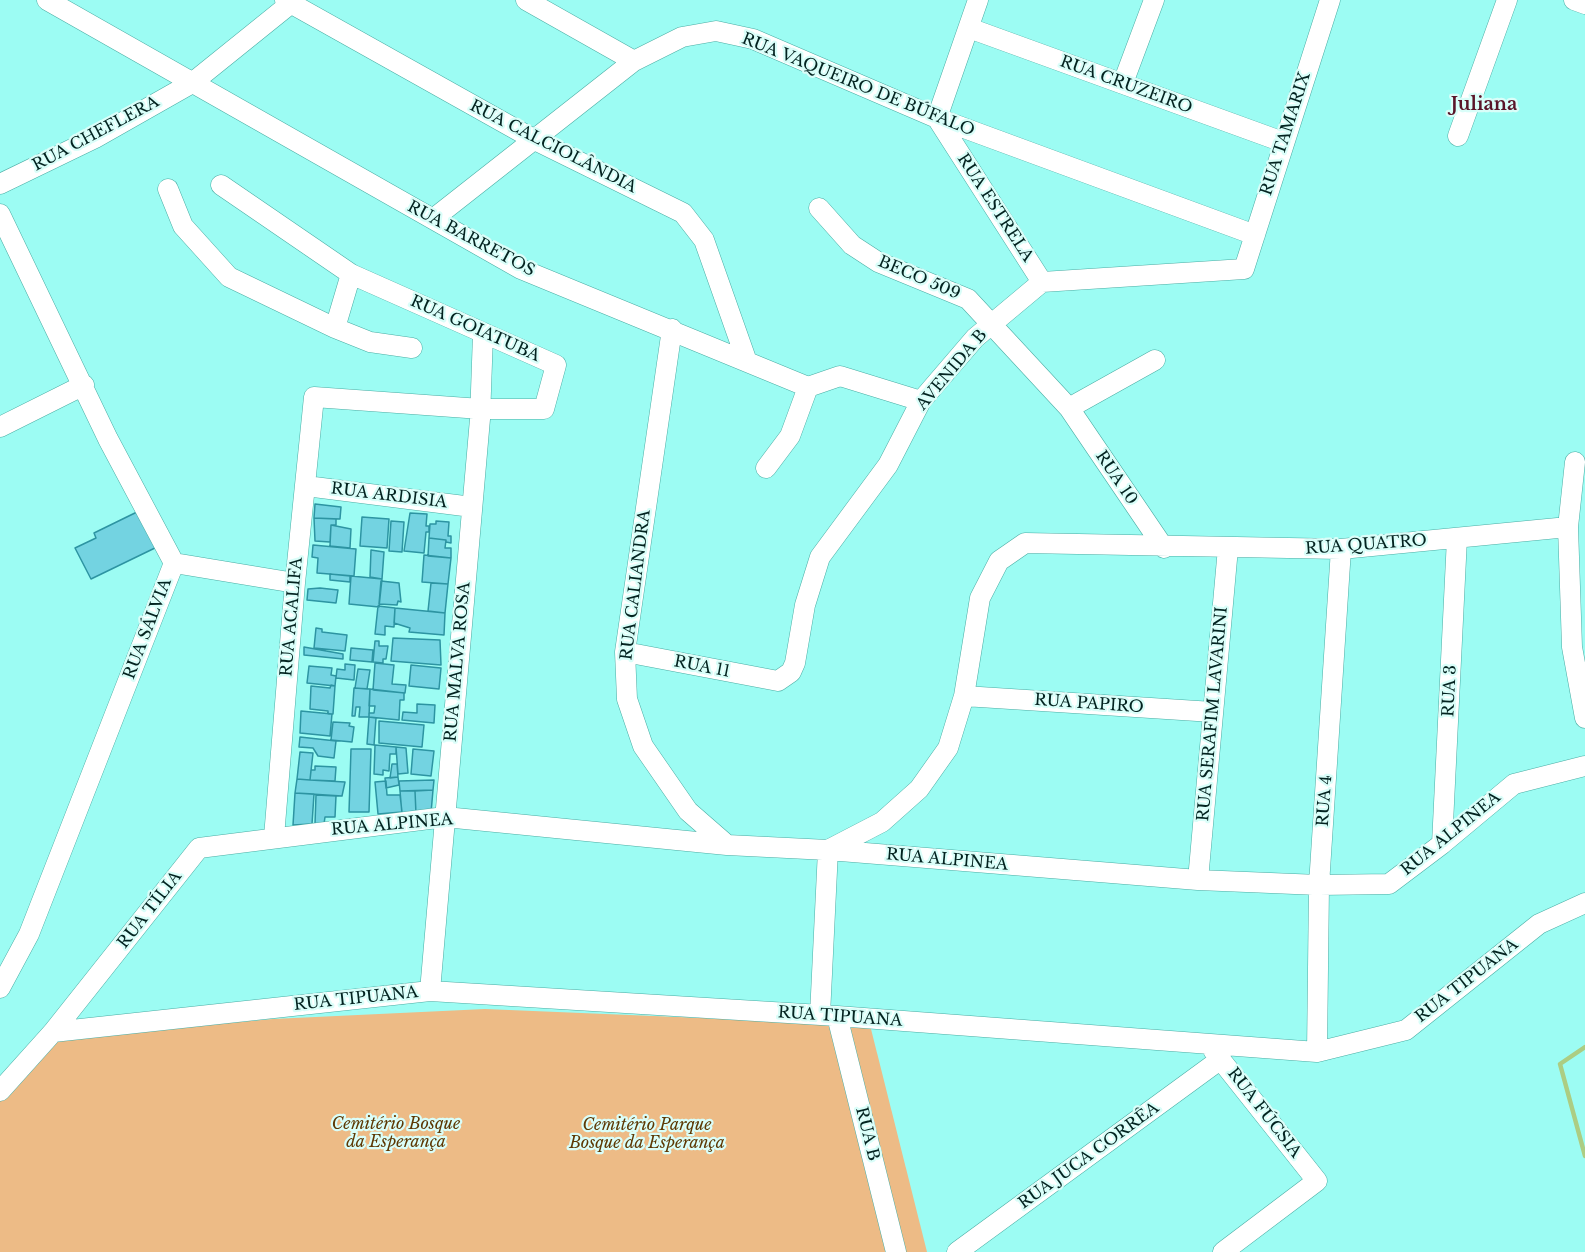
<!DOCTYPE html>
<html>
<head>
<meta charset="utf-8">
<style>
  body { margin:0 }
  canvas { display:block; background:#9cfcf3 }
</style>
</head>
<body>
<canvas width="1585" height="1252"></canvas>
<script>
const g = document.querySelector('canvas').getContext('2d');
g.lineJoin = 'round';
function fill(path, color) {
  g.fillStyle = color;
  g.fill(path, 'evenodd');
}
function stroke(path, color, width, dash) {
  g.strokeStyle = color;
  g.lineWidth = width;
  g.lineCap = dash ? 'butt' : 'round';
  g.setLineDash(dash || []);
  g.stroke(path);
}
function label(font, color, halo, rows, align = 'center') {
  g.font = font + ' "Libre Baskerville",serif';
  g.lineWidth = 4.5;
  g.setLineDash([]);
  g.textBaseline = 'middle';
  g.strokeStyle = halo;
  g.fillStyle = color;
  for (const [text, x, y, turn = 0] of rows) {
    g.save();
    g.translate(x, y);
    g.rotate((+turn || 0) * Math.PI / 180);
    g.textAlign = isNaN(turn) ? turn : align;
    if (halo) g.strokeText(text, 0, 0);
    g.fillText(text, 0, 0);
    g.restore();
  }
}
fill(new Path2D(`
  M485,1009L870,1025L927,1252H0V1098L60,1038L273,1019Z`), '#edbb86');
stroke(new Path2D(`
  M1585,1047L1560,1064L1585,1156`), '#accd83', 4.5);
const building = new Path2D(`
  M315,504L341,507L340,519L314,518Z
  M139,511L157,547L91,579L75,548L96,538L94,533Z
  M410,513L427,514L426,526H429V532H426L424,553L404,551Z
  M362,517L389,519L387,548L360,546Z
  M314,518L336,519V525H331L330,542L315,541Z
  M391,521L404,522L402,552L389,551Z
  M436,521L449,522L448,536H451V543L446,542V540L429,538L430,524H436Z
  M331,525L351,529L350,548L330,546Z
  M429,538L446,540L445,548H451V558L428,556Z
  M313,545L356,549L354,576L317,573L318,558L312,557Z
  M371,550L384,552L382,579L370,577Z
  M424,555L451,558L448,584L422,582Z
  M330,574L350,576V582L330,580Z
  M351,576L382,579L379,607L349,604Z
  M381,581L399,583L401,602L398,601L397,605L379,604Z
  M431,583L448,584L445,613L428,611Z
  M320,588L338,590L336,603L307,600L308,589Z
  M378,606L395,608L394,627L385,626V635L375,634Z
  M395,608L445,613L444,635L409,632L410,628L394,623Z
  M316,628L322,629V632L347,635L345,651L314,648Z
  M393,638L440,640L441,665L391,661Z
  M375,641H379V646H388L386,659H383V663L373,662Z
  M304,647L343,654V659L304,655Z
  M351,648L373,650L372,662L350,660Z
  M375,663L394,665L392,684L406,685L405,693L373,690Z
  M345,664L355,665L354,680L336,678L337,669L345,670Z
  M411,665L441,668L439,689L409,686Z
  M309,666L332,668L331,675L336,676L335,686L307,683Z
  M358,669L370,670L367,689L355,688Z
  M331,685L335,686L333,714H328V711L310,709L311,686L330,688Z
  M354,688L370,689L369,717H359L360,707H356L355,716H352Z
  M370,689L404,693V700H400L399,720L369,717V713H374L375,706H369Z
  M417,704L435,705L434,723L402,720L403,712L417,713Z
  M301,711L332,714L330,736L300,733Z
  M369,717L376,718L374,745L367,744Z
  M379,721L424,725L422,747L379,743Z
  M333,722L350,723L349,726L354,727L352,742L331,740Z
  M300,737L336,741L334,758L318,756L313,748L299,747Z
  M375,745L396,747V754H390L389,771L383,770V775L374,774Z
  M396,747L406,748L408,773L398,774Z
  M351,749H371L369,812H349Z
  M413,749L434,751L431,776L411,774Z
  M300,752L313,753L310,780L297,779Z
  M392,764H397L398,777L390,778Z
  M315,766L336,767L335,781L310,780L311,770H315Z
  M398,777L399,785L386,788L385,778Z
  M297,779L310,780L345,782L342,796L295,793Z
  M434,780L433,790L400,791L399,781Z
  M386,781L387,795H400L402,812L378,814L375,782Z
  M433,790L431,813L416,814L415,791Z
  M400,791H415L416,814H402Z
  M295,793L314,794L312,824L293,825Z
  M316,795L336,796L335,817H325L324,824H315Z`);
fill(building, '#73d3e1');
stroke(building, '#2d94a2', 1.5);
const minor = new Path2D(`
  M47,0L521,269L808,387L840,376L921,401
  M285,0L535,140L683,213L704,240L746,359
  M526,0L634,61
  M978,0L937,118L1042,282
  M1574,0L1585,4
  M969,28L1283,142
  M1123,83L1154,0
  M1458,136L1507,0
  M0,184L95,138L192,83L295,0
  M221,185L351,274L556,365L544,409H481L314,397L295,583L274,837
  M168,189L183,226L229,277L335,328L370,342L412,348
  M819,208L852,245L878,262L968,299L1069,408L1164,548
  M0,214L108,439L174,563L29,934L0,988
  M433,219L634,61L682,37L716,31L753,39L937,118L1255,235
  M335,328L351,274
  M672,329L625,652L627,699L643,746L688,811L727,845
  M1069,408L1155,360
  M0,427L84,385
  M1575,462L1568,527L1572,647L1585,718
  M766,468L790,436L808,387
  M306,486L472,507
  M174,563L295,583
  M625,652L778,681L791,672L795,663L805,605L820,557L888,465L921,401L975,338L1042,282L1244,269L1330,0
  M964,696L1213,712
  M1442,844L1457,538
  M1198,880L1228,548
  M430,991L480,419L483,334
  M820,1015L828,850L882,822L919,789L948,748L964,696L980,598L999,561L1025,543L1341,549L1568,527
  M837,1016L896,1252
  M53,1032L430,991L837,1016L1317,1052L1406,1030L1539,924L1585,903
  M1213,1050L1317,1181L1223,1252
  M1317,1052L1319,885L1341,549
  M0,1091L53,1032L199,848L445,817L727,845L828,850L1198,880L1319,885L1389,884L1442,844L1514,784L1585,766
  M957,1252L1221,1059`);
stroke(minor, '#4aada4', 21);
stroke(minor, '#fff', 20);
label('16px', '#032320', '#dafef9', [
  ["RUA VAQUEIRO DE BÚFALO",858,85,22],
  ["RUA CRUZEIRO",1126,85,20],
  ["RUA CHEFLERA",96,134,-28],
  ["RUA TAMARIX",1286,134,-72],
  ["RUA CALCIOLÂNDIA",553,147,27],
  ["RUA ESTRELA",995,208,57],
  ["RUA BARRETOS",471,239,28],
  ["BECO 509",919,278,23],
  ["RUA GOIATUBA",475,329,24],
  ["AVENIDA B",952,370,-50],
  ["RUA 10",1116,478,56],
  ["RUA ARDISIA",389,496,7],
  ["RUA QUATRO",1366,545,-4],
  ["RUA CALIANDRA",636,585,-83],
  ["RUA ACALIFA",292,617,-85],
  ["RUA SÁLVIA",148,629,-69],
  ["RUA MALVA ROSA",458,662,-85],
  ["RUA 11",702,667,11],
  ["RUA 3",1450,691,-87],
  ["RUA PAPIRO",1089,704,4],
  ["RUA SERAFIM LAVARINI",1213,714,-85],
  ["RUA 4",1325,801,-86],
  ["RUA ALPINEA",392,825,-5],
  ["RUA ALPINEA",1451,834,-39],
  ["RUA ALPINEA",947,860,5],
  ["RUA TÍLIA",150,910,-52],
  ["RUA TIPUANA",1467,981,-38],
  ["RUA TIPUANA",356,999,-6],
  ["RUA TIPUANA",840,1017,4],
  ["RUA FÚCSIA",1264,1113,52],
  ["RUA B",867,1134,76],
  ["RUA JUCA CORRÊA",1089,1156,-36]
]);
label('italic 16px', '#5d3803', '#dafef9', [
  ["Cemitério Bosque",396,1124],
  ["da Esperança",396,1142],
  ["Cemitério Parque",647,1125],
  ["Bosque da Esperança",647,1143]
]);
label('bold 18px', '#5a1529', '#dafef9', [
  ["Juliana",1484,105]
]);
</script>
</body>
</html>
